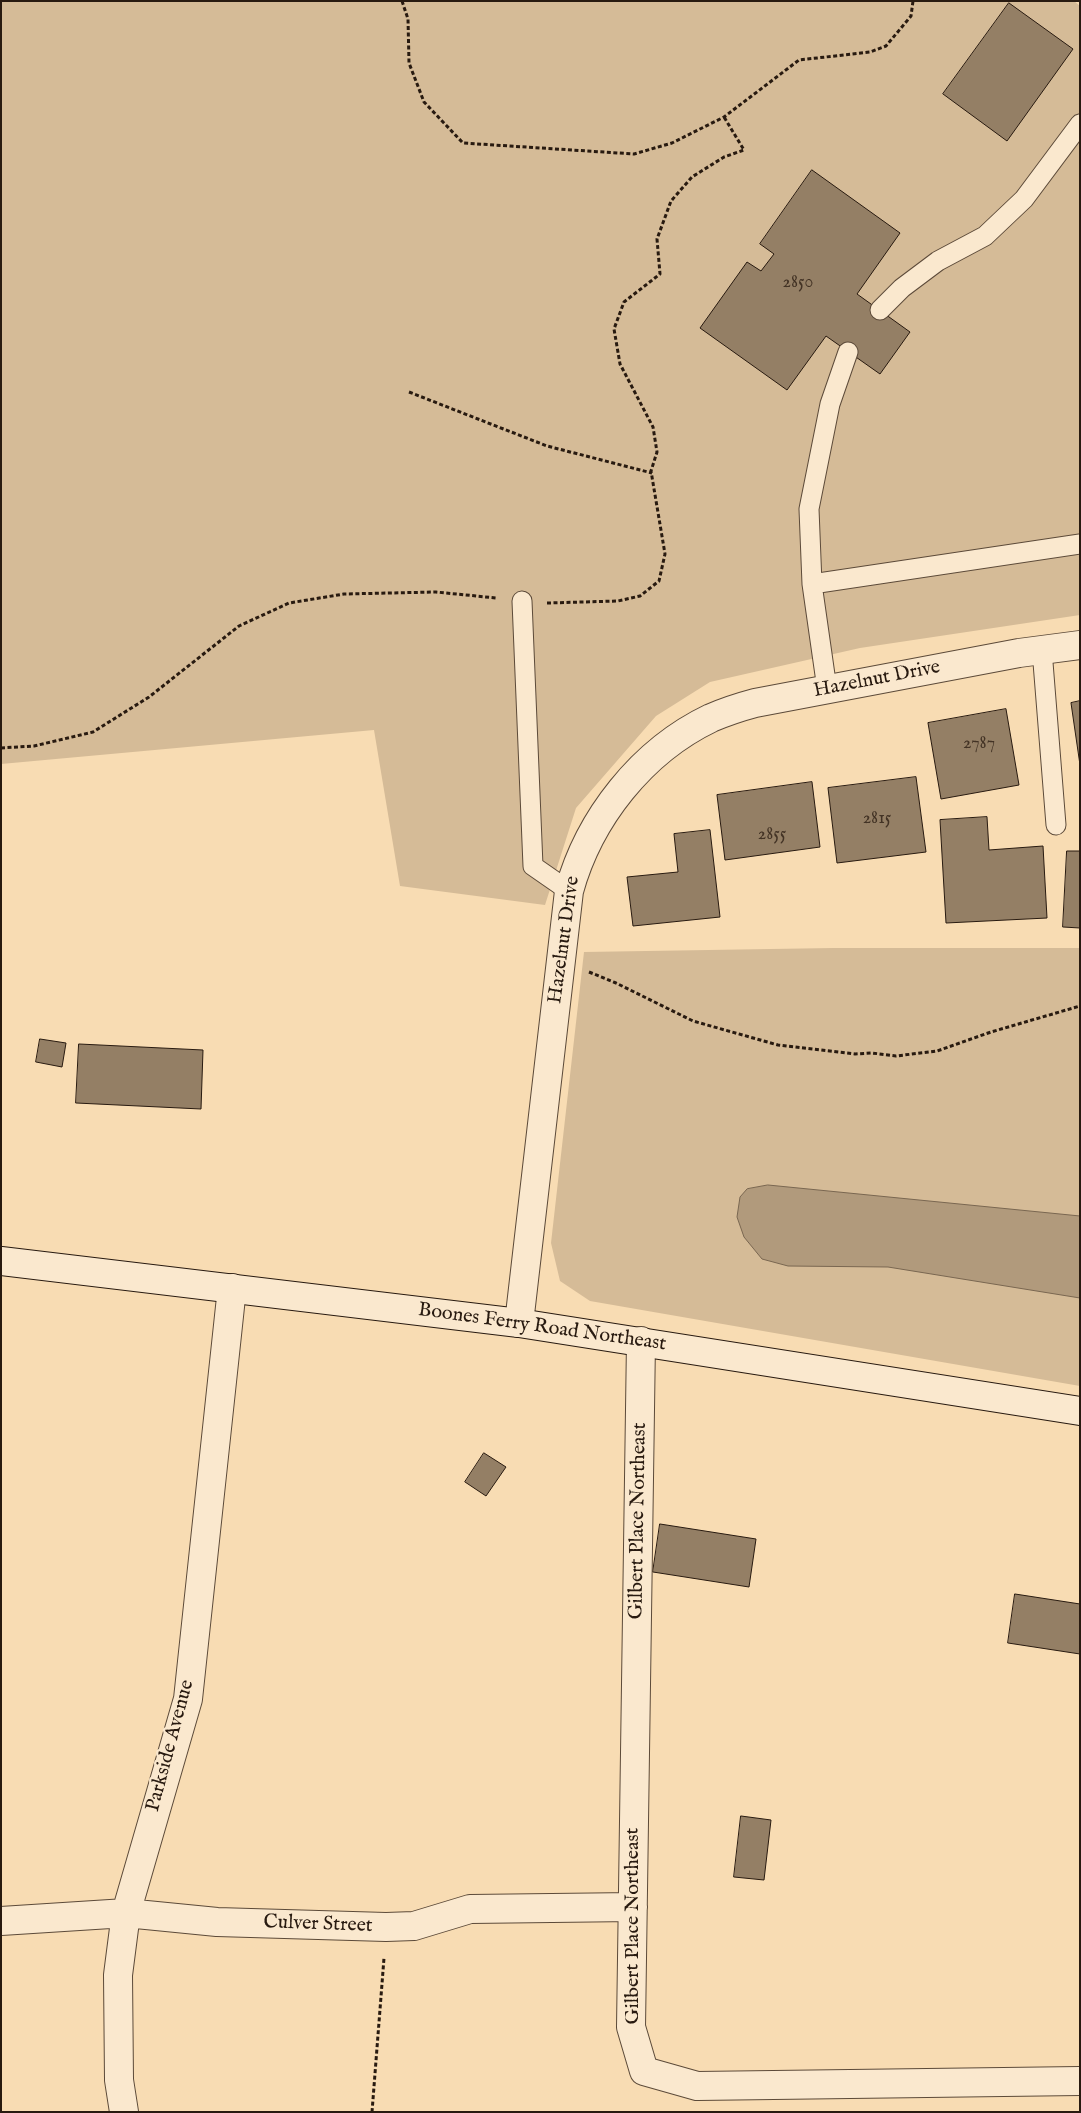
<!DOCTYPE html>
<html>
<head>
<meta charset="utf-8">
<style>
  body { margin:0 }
  #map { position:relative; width:1081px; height:2113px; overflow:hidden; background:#f8dcb3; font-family:"IM FELL English",serif }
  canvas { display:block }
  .frame { position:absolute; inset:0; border:2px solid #281a10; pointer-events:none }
</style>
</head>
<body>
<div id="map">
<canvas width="1081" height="2113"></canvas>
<div class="frame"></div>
</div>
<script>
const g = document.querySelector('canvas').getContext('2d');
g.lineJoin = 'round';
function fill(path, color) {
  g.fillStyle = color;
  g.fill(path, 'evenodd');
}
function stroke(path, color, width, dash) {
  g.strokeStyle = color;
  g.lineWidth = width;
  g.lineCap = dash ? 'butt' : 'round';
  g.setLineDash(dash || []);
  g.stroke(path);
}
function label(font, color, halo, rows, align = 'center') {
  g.font = font + ' "IM FELL English",serif';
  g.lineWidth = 4.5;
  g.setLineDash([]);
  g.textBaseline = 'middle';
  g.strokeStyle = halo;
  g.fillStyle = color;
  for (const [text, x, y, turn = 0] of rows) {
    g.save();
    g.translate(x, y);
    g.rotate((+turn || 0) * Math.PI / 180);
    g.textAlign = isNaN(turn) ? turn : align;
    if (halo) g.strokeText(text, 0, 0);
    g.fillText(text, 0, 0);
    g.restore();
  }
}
fill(new Path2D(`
  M1,1H1074L1080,6V615L860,648L710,682L656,716L576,808L545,905L400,886L374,730L1,764Z
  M833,948H1080V1386L590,1301L560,1281L551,1243L584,952Z`), '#d5bb97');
const water = new Path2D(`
  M768,1185L1080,1216V1298L888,1267L788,1266L762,1259L744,1237L737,1217L740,1197L747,1189Z`);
fill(water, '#b19a7c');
stroke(water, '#7a6751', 1);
const building = new Path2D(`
  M1009,3L1073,49L1007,141L943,94Z
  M812,170L900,233L857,294L910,332L880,374L826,336L787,390L700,328L747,262L761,271L774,254L760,244Z
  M1080,701V765L1071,703Z
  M1006,709L1019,785L941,799L928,723Z
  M916,777L926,852L837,863L828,788Z
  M812,782L820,847L725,860L717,795Z
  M987,817L989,850L1043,846L1047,918L946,923L940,820Z
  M710,830L720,917L633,926L627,877L678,872L674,834Z
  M1067,851H1080V928L1063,927Z
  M40,1039L66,1043L62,1067L36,1062Z
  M79,1044L203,1050L201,1109L76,1103Z
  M484,1453L506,1467L486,1496L465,1482Z
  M660,1524L756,1539L749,1587L653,1572Z
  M1015,1594L1080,1604V1654L1008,1643Z
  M741,1816L771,1820L764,1880L734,1877Z`);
fill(building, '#947f65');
stroke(building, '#281a10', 1);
const service = new Path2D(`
  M880,310L902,288L938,261L985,236L1024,199L1080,124
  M812,584L1080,544
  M522,601L533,866L569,891
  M1042,650L1056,825
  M827,689L812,584L809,509L830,404L848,352`);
const minor = new Path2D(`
  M519,1323L569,891C589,818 642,751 711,718C725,712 740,707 755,703L1019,653L1080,645
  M641,1341L631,2027L644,2071L697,2086L1080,2081
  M1,1921L126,1913L217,1922L386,1927L414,1926L470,1909L633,1907
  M124,2112L119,2080L118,1975L126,1913L188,1699L232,1288`);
const secondary = new Path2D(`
  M1,1261L519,1323L1080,1411`);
stroke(service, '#5c4a39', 21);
stroke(minor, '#5c4a39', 30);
stroke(secondary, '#281a10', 30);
stroke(new Path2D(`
  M402,1L408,19L409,63L424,102L463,143L634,154L672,143L724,117L799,60L870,52L886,46L911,16L913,1
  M409,392L547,446L652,473
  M547,603L618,601L640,596L659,581L665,554L651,471L657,452L653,427L620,364L614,329L624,302L660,274L657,239L671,201L692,177L724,157L744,150L724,117
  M1,748L34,746L93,732L149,697L239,626L289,603L344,594L436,592L496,598
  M589,972L616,983L693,1021L778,1045L855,1054L872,1053L896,1056L937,1051L991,1032L1080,1006
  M372,2112L384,1958`), '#281a10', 3, [4, 2.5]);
stroke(service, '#fae8ce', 19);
stroke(minor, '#fae8ce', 28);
stroke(secondary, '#fae8ce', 28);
label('18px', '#433325', null, [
  ["2850",798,283],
  ["2787",979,744],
  ["2815",877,819],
  ["2855",772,835]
]);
label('20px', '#281a10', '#fae8ce', [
  ["Hazelnut Drive",877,680,-11],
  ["Hazelnut Drive",565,940,-82],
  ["Boones Ferry Road Northeast",542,1328,8],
  ["Gilbert Place Northeast",639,1521,-89],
  ["Parkside Avenue",171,1746,-75],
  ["Culver Street",318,1925,2],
  ["Gilbert Place Northeast",634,1926,-90]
]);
</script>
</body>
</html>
